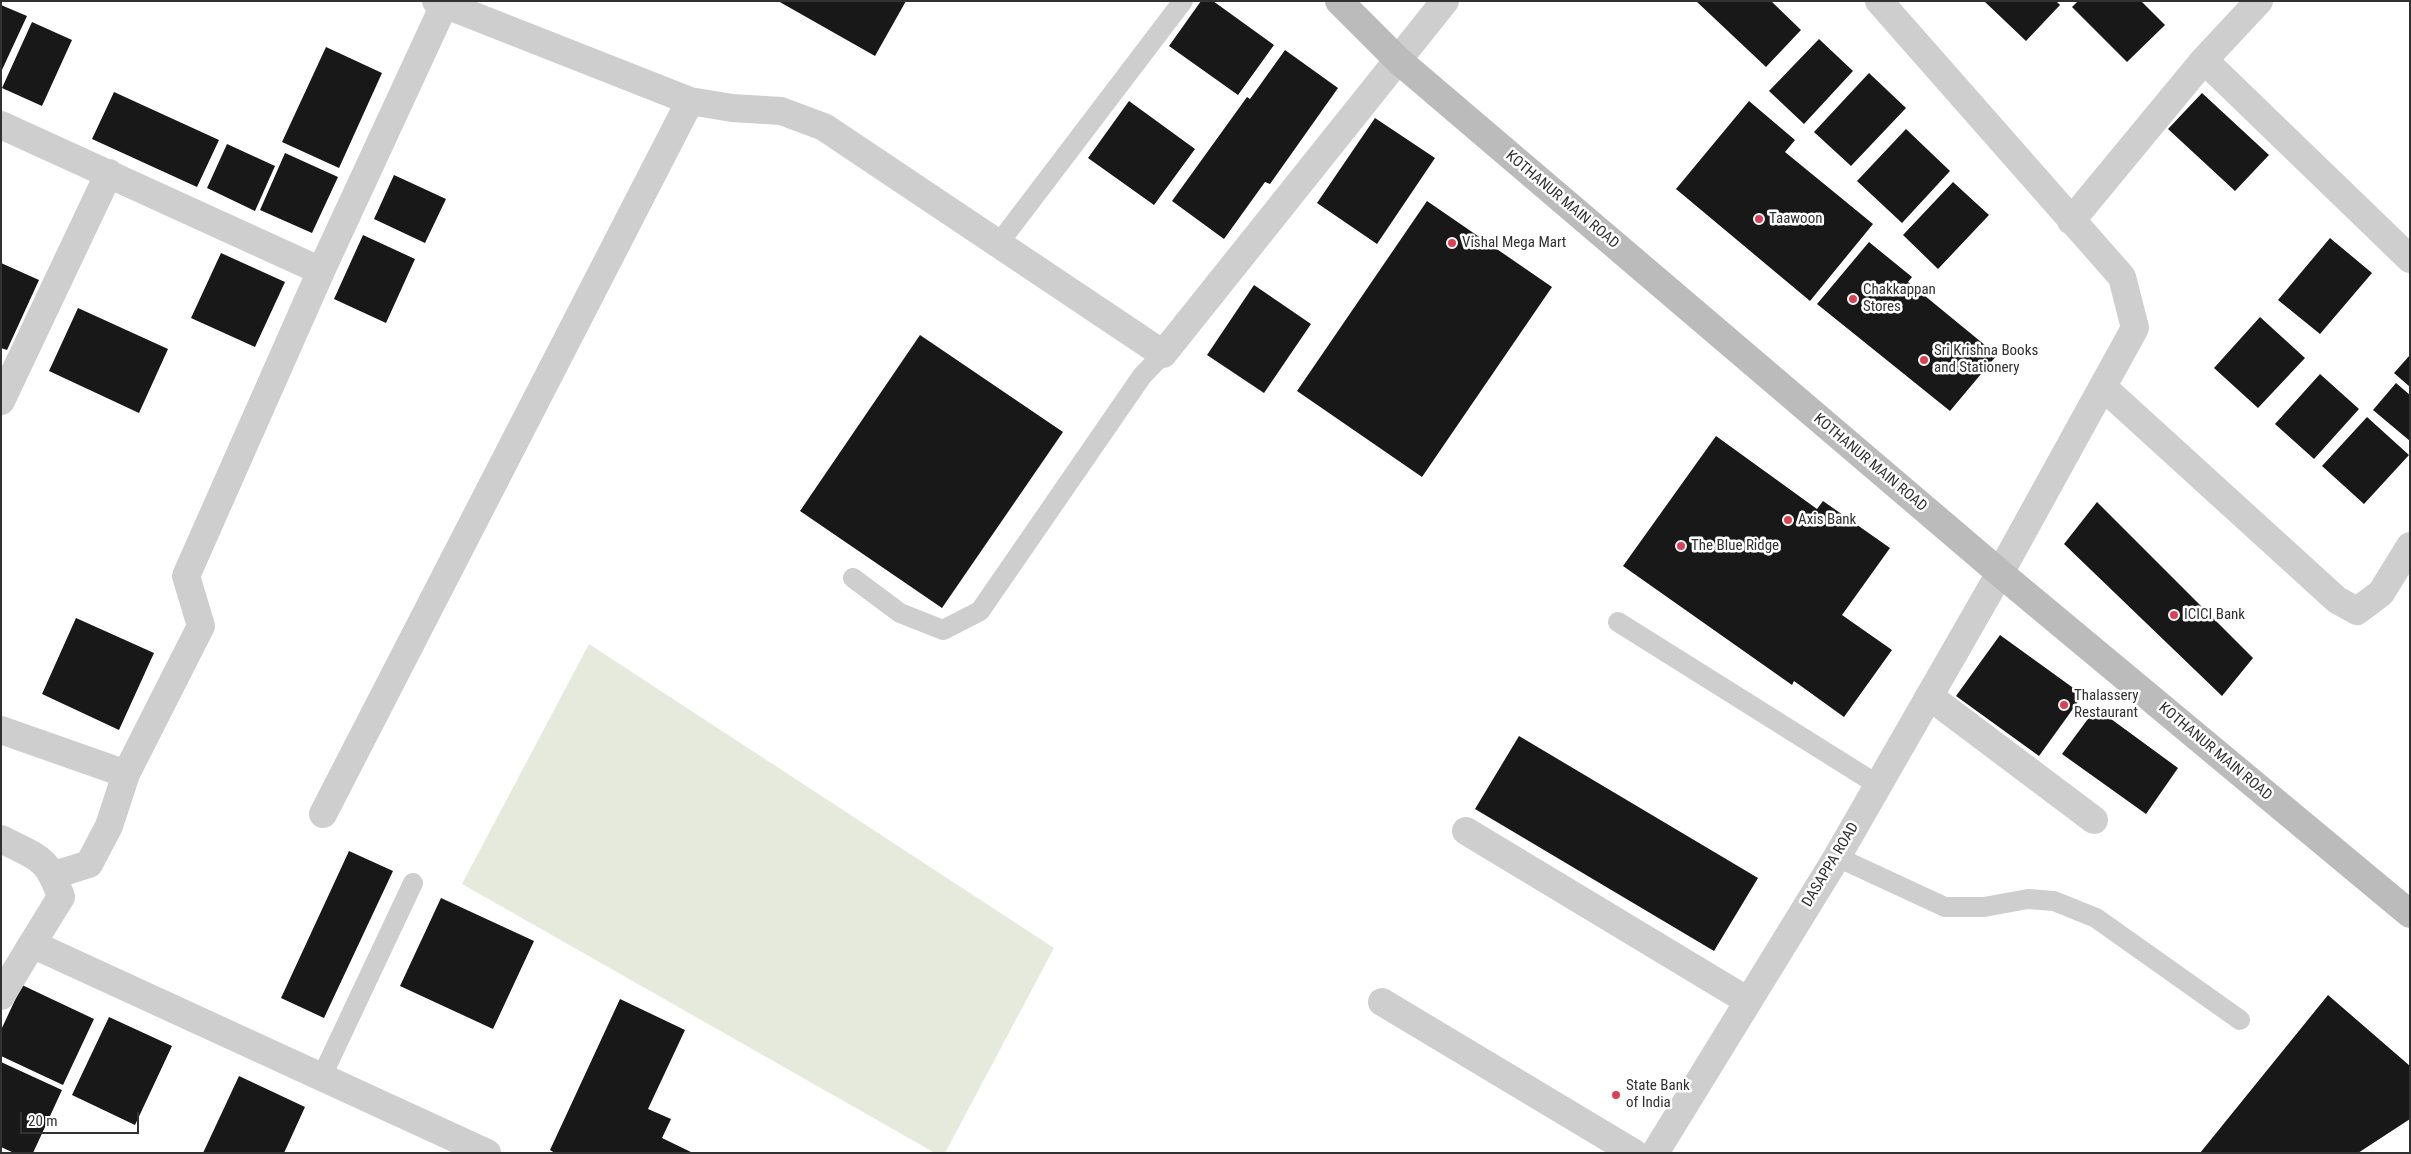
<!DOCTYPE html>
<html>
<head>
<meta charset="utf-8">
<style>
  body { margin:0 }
  #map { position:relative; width:2411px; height:1154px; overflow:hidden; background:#fff; font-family:"Roboto Condensed",sans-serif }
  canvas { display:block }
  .frame { position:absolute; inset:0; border:2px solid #313131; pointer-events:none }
  .scale { position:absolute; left:20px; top:1112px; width:119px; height:22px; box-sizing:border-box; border:2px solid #313131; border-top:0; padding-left:6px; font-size:15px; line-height:18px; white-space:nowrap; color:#313131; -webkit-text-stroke:4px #fff; paint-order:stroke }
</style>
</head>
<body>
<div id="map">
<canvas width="2411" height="1154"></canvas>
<div class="frame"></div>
<div class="scale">20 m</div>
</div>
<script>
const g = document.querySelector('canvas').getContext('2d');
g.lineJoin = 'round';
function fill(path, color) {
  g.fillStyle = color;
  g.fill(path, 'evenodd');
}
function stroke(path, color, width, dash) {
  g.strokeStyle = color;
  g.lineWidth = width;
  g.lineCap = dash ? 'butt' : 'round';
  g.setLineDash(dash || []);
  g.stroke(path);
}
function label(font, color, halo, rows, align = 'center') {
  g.font = font + ' "Roboto Condensed",sans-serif';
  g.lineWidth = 5;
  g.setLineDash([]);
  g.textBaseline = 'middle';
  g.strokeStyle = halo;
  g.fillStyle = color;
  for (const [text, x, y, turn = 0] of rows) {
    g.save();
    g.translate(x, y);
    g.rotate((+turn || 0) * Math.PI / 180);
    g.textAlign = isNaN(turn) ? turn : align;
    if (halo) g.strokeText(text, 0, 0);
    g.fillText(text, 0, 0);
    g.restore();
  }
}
fill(new Path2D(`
  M589,644L1054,948L945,1153H935L462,884Z`), '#e5eadd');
fill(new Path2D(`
  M778,1H906L875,56Z
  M1201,1H1213L1274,45L1238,95L1169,46Z
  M1696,1H1771L1801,30L1766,67Z
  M1984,1H2056L2060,5L2026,41Z
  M2078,1H2141L2165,25L2127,62L2072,7Z
  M1,5L27,16L1,72Z
  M32,22L72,40L42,106L2,88Z
  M1819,39L1853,71L1804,124L1769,91Z
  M326,47L382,73L339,168L282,142Z
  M1285,50L1338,88L1270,184L1265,182L1224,239L1172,201L1247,97L1250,99Z
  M1869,73L1906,108L1851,166L1814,132Z
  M114,92L219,140L197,187L92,139Z
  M2202,93L2269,155L2235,191L2168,129Z
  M1129,101L1195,149L1154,205L1088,158Z
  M1749,101L1795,140L1785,152L1873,224L1810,301L1676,189Z
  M1375,118L1435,158L1377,244L1317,203Z
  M1906,129L1950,171L1902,223L1857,181Z
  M227,144L275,166L255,211L207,188Z
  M285,153L338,177L312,233L260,210Z
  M394,175L446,199L425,243L374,219Z
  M1953,182L1989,215L1938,269L1903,235Z
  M1427,201L1552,287L1422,477L1297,391Z
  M363,235L415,259L386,323L334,299Z
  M2330,238L2372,273L2320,334L2278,300Z
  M1869,242L1912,277L1908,282L1997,355L1950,411L1817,304Z
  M221,253L285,282L255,347L191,318Z
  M1,263L39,280L7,350L1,348Z
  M1254,285L1311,324L1264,393L1207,355Z
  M78,308L168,349L139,413L49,371Z
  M2260,317L2305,358L2258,408L2214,368Z
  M920,335L1063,432L942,608L800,511Z
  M2410,355V387L2394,373Z
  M2320,374L2359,409L2314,459L2275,424Z
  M2396,383L2410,395V441L2373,410Z
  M2367,417L2409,455L2364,504L2322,466Z
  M1716,436L1817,509L1823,501L1890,548L1842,615L1892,650L1844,717L1794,681L1792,685L1623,566Z
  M2097,502L2253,658L2222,696L2064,544Z
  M76,618L154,653L119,730L42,694Z
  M2000,635L2083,695L2039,756L1956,696Z
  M2096,708L2178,768L2146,814L2062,754Z
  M1519,736L1758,878L1714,951L1475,809Z
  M349,851L393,871L324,1018L281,998Z
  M441,898L534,941L493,1029L400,986Z
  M22,985L94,1019L63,1085L1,1056V1030Z
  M2328,995L2410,1066V1119L2358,1153H2200Z
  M620,999L685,1030L648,1109L671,1119L662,1138L693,1153H555L550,1150Z
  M109,1017L172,1046L135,1125L72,1095Z
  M1,1062L62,1090L33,1153H14L1,1147Z
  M239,1076L305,1107L284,1153H203Z`), '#181818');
stroke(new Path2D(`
  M999,243L1183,1
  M853,578L900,613L943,630L980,611L1142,376L1163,354
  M1618,622L1878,785
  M1837,857L1945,907H1984L2028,899L2054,901L2096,918L2240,1020
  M322,1076L413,883`), '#cecece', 20);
stroke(new Path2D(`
  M436,1L690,101L732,108L781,111L824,127L1163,354L1445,1
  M2204,60L2259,1
  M1,125L321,271
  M2071,221L2204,60L2410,259
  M2103,387L2337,600L2357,611L2381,593L2410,546
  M1,401L109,173
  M1929,696L2094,820
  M1,730L126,774
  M323,814L690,101
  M1466,831L1748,1001
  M1,839C38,858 47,856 61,897L32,944
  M54,875L89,864L109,826L126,774L201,626L186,576L321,271L444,5
  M1,996L32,944L487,1153
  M1382,1002L1634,1153
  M1655,1153L1837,857L2000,573L2135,328L2122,277L1879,1`), '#cecece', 28);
stroke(new Path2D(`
  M1339,1L1398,60L2000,573L2410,914`), '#bbb', 28);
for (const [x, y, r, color] of [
  [1759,219,5,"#da4157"],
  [1452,243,5,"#da4157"],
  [1853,299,5,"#da4157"],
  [1924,360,5,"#da4157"],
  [1788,520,5,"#da4157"],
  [1681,546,5,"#da4157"],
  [2174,615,5,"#da4157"],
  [2064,705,5,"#da4157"],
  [1616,1095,5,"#da4157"]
]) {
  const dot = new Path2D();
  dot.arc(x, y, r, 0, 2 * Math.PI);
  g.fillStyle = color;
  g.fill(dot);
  stroke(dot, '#fff', 2);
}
label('15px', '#313131', '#fff', [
  ["KOTHANUR MAIN ROAD",1562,200,40],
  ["KOTHANUR MAIN ROAD",1870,463,40],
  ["KOTHANUR MAIN ROAD",2215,752,40],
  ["DASAPPA ROAD",1831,865,-59]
]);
label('15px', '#313131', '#fff', [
  ["Taawoon",1769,219],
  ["Vishal Mega Mart",1462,243],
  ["Chakkappan",1863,290],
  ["Stores",1863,307],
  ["Sri Krishna Books",1934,351],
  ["and Stationery",1934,368],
  ["Axis Bank",1798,520],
  ["The Blue Ridge",1691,546],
  ["ICICI Bank",2184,615],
  ["Thalassery",2074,696],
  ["Restaurant",2074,713],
  ["State Bank",1626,1086],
  ["of India",1626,1103]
], 'left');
</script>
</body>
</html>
